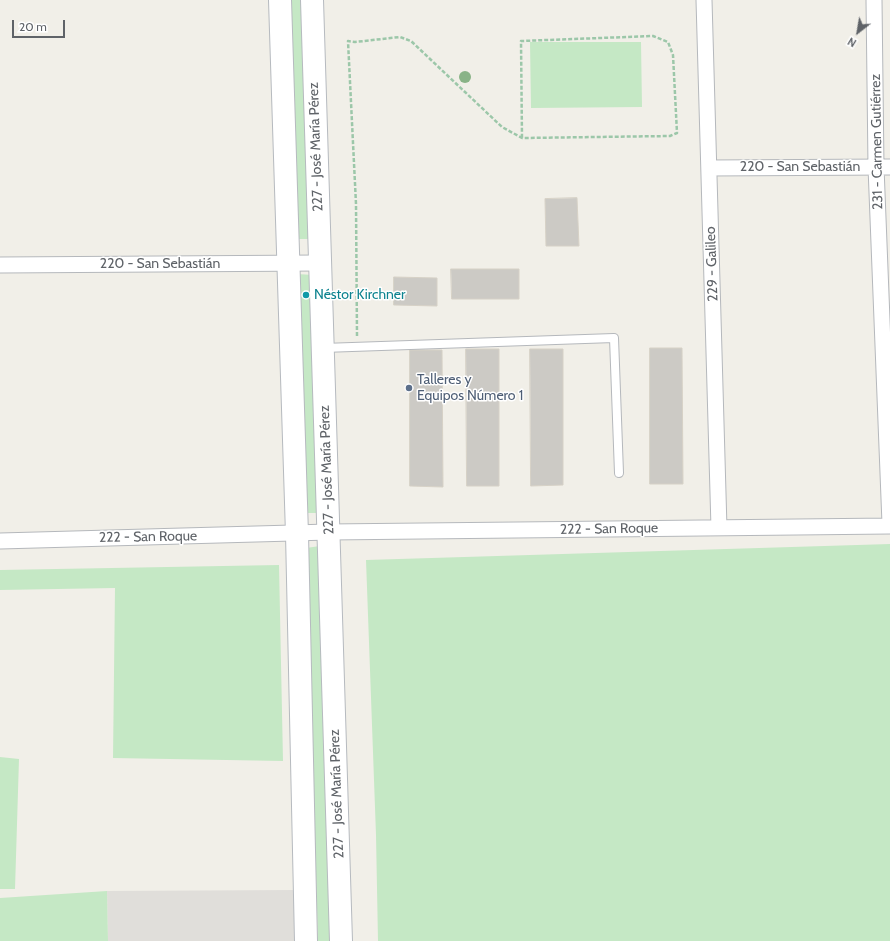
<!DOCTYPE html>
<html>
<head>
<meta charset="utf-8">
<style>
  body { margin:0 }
  #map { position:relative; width:890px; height:941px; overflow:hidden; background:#f1efe8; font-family:Cabin,sans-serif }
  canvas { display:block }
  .north { position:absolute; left:838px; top:12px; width:40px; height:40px; -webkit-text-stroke:3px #fff; paint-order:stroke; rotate:211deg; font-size:11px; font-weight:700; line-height:16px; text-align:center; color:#5f6368 }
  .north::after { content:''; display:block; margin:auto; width:14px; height:18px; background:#5f6368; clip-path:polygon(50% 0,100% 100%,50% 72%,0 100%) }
  .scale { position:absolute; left:12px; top:20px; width:53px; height:18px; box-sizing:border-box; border:2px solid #5f6368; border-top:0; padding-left:5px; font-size:12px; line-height:14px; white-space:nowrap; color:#5f6368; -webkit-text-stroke:3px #fff; paint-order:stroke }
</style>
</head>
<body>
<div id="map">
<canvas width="890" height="941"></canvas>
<div class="north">N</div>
<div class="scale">20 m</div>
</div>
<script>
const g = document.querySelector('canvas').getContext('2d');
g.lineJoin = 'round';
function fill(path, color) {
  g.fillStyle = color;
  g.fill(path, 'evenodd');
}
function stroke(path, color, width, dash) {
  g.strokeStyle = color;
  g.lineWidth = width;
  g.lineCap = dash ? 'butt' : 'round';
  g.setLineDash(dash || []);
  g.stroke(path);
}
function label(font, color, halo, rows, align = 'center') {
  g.font = font + ' Cabin,sans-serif';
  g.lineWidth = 3;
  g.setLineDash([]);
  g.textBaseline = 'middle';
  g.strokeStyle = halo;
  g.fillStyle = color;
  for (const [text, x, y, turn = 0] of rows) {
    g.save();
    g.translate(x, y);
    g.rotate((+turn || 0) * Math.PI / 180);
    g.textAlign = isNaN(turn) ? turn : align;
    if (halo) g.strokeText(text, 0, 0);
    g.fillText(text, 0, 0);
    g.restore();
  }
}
fill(new Path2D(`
  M294,890L296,941H108L107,891Z`), '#e0deda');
fill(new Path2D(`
  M288,0H306L311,239H294Z
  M530,42H641L642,107L531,108Z
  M296,274L314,275L320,513H302Z
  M890,544V941H378L376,835L366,560Z
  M320,546L331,941H318L306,548Z
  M279,565L283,761L113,758L115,588L0,590V570Z
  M0,757L19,759L15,889H0Z
  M107,891L108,941H0V898Z`), '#c5e8c5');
const building = new Path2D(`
  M577,198L579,246H546L545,199Z
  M451,269H519V299H452Z
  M394,277L437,278V306L394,305Z
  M650,348H682L683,484H650Z
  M466,349H499V486H467Z
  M530,349H563V485L531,486Z
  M410,350H442L443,487L410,486Z`);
fill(building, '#cccac5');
stroke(building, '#d6d1c6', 1);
const lane = new Path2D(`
  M323,348L614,338L619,473`);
const street = new Path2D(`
  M704,0L719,528
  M874,0L876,167L890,524
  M709,168L890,167
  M0,265L319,263
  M0,541L329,532L890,526`);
const secondary = new Path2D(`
  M280,0L297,534L306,941
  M312,0L341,941`);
stroke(lane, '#b5b8bc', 10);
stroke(street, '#b5b8bc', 17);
stroke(secondary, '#b6babf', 24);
stroke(new Path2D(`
  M357,336L356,204L348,41L355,42L400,37L411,41L502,127L522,138L670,136L677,133L673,55L668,42L653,36L521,41L522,138`), '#9cc7a9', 2.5, [4, 2]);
stroke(lane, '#fff', 8);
stroke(street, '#fff', 15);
stroke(secondary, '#fff', 22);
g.fillStyle = '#89b387';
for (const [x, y] of [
  [465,77]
]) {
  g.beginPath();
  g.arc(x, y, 6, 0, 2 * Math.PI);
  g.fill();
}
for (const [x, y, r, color] of [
  [306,295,4,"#0f9aa8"],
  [409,388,4,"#5c6f8a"]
]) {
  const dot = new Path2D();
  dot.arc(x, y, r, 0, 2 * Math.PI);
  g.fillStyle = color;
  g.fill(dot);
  stroke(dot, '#fff', 1.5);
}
label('14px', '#5f6368', '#fff', [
  ["231 - Carmen Gutiérrez",877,142,-91],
  ["227 - José María Pérez",316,147,-92],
  ["220 - San Sebastián",800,167],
  ["220 - San Sebastián",160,264],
  ["229 - Galileo",712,264,-92],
  ["227 - José María Pérez",327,470,-92],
  ["222 - San Roque",609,529,-1],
  ["222 - San Roque",148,537,-1],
  ["227 - José María Pérez",337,794,-92]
]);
label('14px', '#0d838f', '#fff', [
  ["Néstor Kirchner",314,295]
], 'left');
label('14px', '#4e5e75', '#fff', [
  ["Talleres y",417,380],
  ["Equipos Número 1",417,396]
], 'left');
</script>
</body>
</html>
